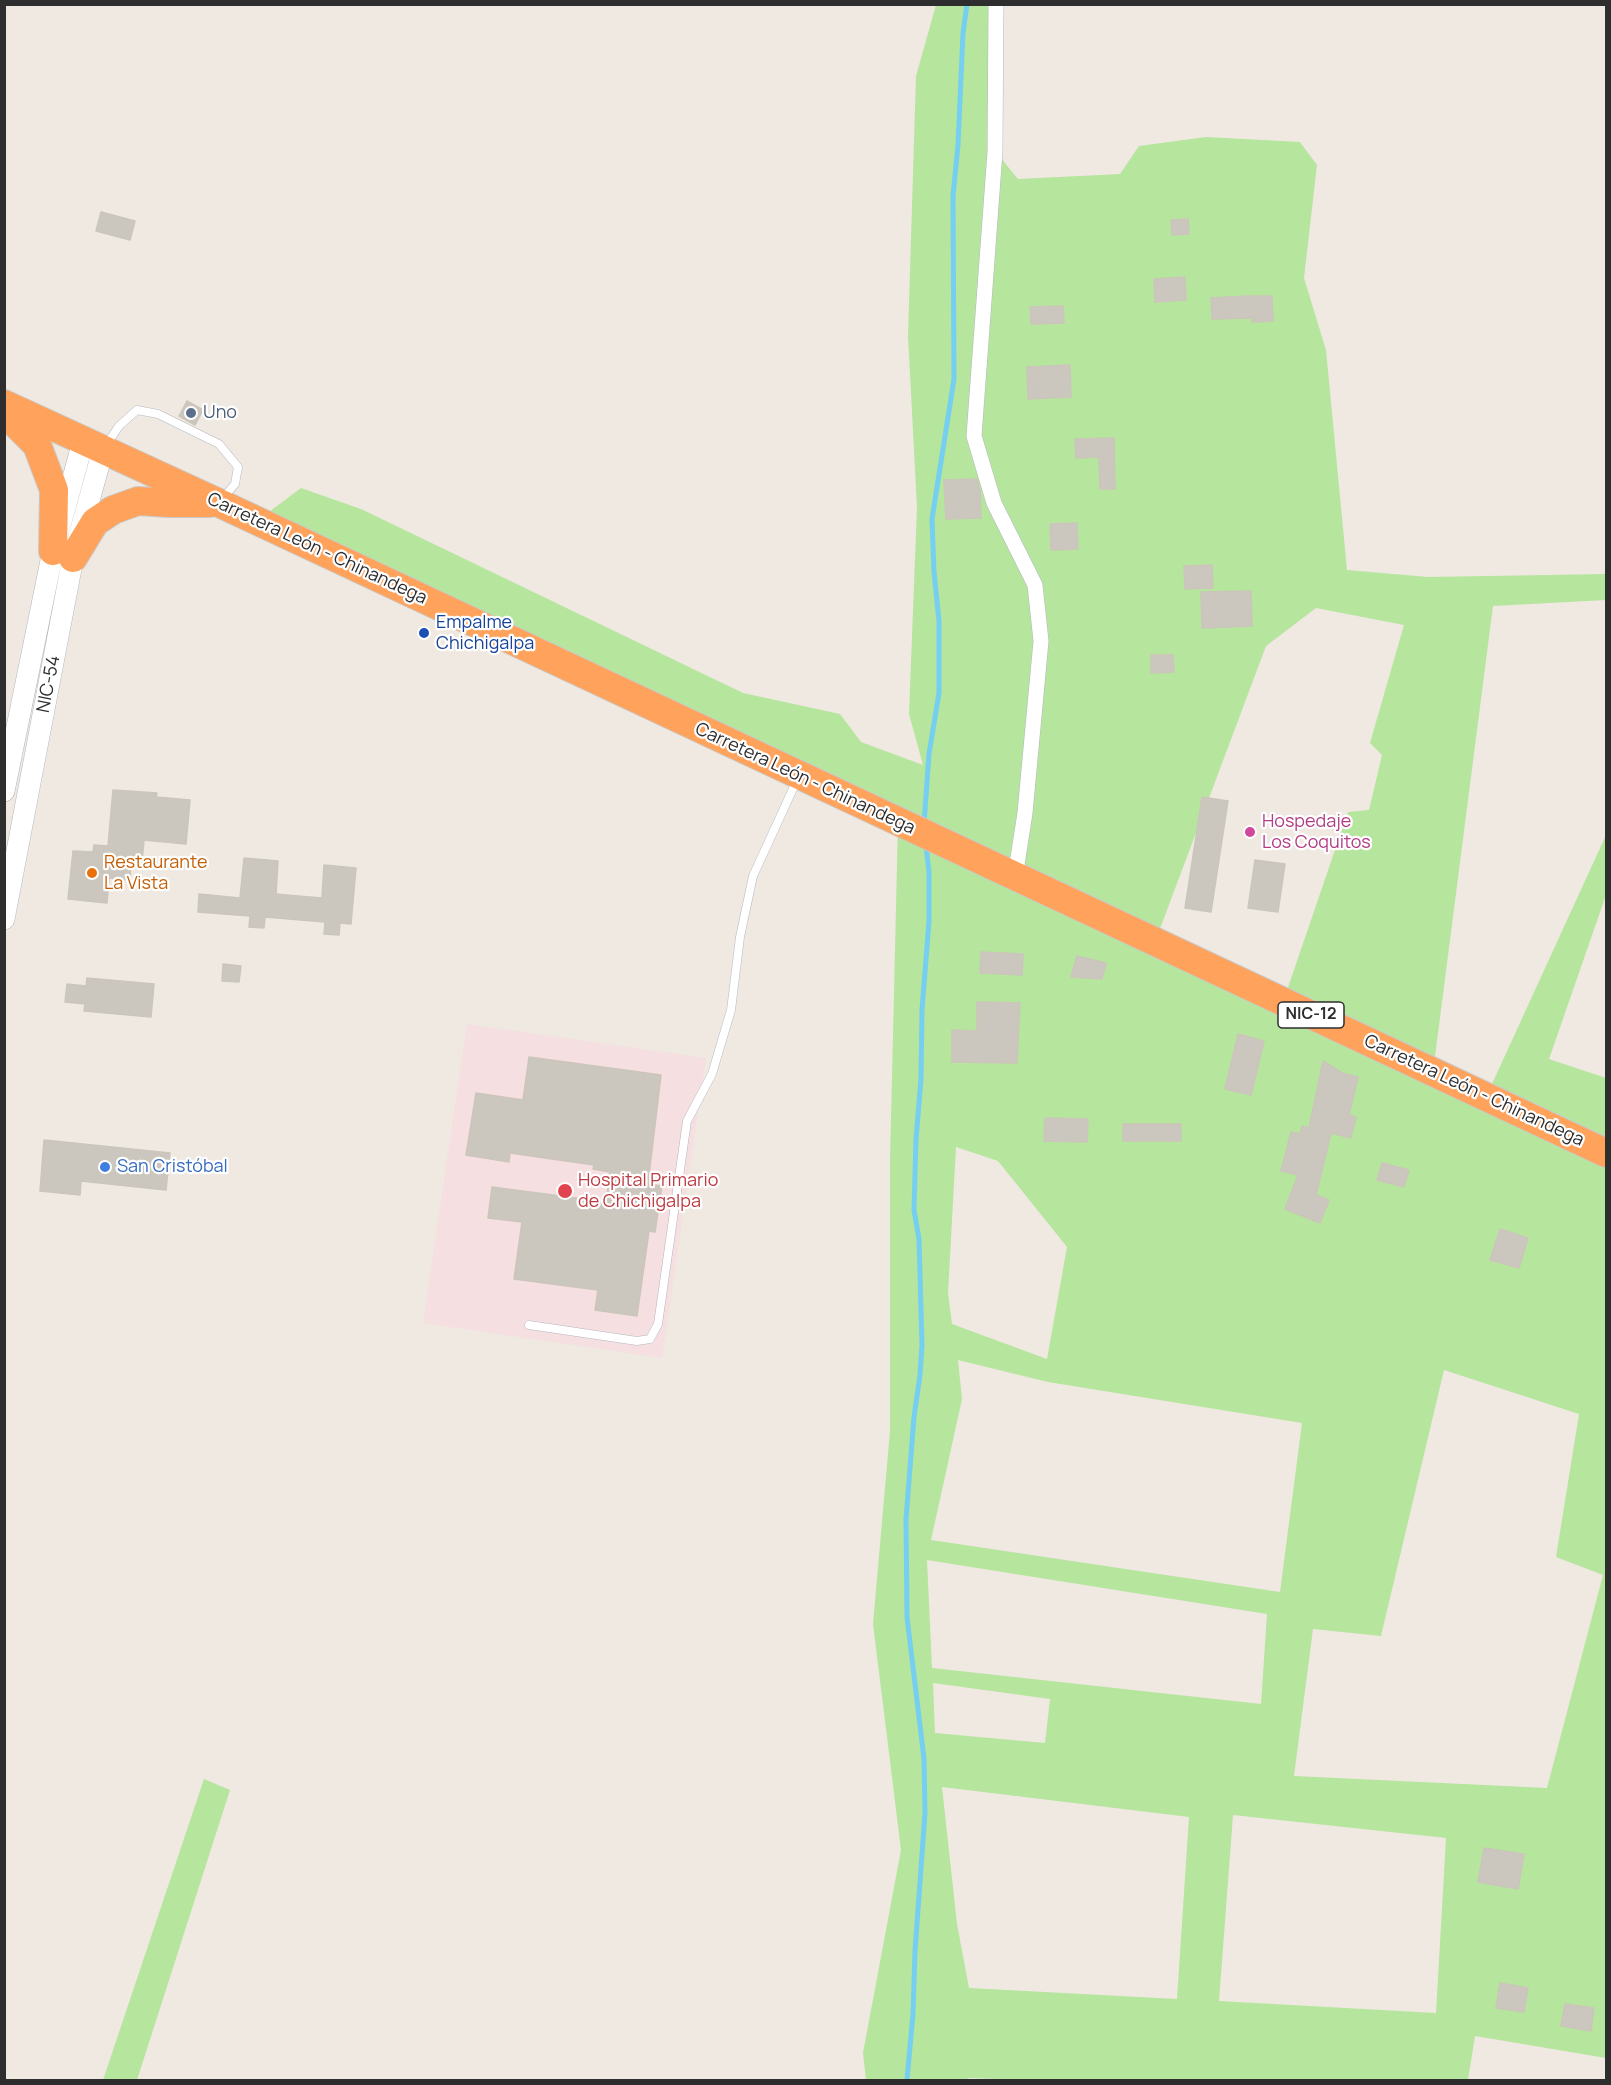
<!DOCTYPE html>
<html>
<head>
<meta charset="utf-8">
<style>
  body { margin:0 }
  #map { position:relative; width:1611px; height:2085px; overflow:hidden; background:#efe9e1; font-family:Manrope,sans-serif }
  canvas { display:block }
  .frame { position:absolute; inset:0; border:6px solid #2e2e2e; pointer-events:none }
</style>
</head>
<body>
<div id="map">
<canvas width="1611" height="2085"></canvas>
<div class="frame"></div>
</div>
<script>
const g = document.querySelector('canvas').getContext('2d');
g.lineJoin = 'round';
function fill(path, color) {
  g.fillStyle = color;
  g.fill(path, 'evenodd');
}
function stroke(path, color, width, dash) {
  g.strokeStyle = color;
  g.lineWidth = width;
  g.lineCap = dash ? 'butt' : 'round';
  g.setLineDash(dash || []);
  g.stroke(path);
}
function label(font, color, halo, rows, align = 'center') {
  g.font = font + ' Manrope,sans-serif';
  g.lineWidth = 4.5;
  g.setLineDash([]);
  g.textBaseline = 'middle';
  g.strokeStyle = halo;
  g.fillStyle = color;
  for (const [text, x, y, turn = 0] of rows) {
    g.save();
    g.translate(x, y);
    g.rotate((+turn || 0) * Math.PI / 180);
    g.textAlign = isNaN(turn) ? turn : align;
    if (halo) g.strokeText(text, 0, 0);
    g.fillText(text, 0, 0);
    g.restore();
  }
}
fill(new Path2D(`
  M467,1024L706,1058L662,1358L423,1323Z`), '#f5dfe0');
fill(new Path2D(`
  M936,5H996L995,151L1018,179L1120,174L1139,146L1206,137L1300,142L1317,165L1304,278L1326,350L1347,570L1428,577L1606,574V600L1493,606L1433,1072L1486,1097L1606,835V895L1549,1059L1606,1078V2058L1475,2036L1468,2080H1026L968,2078L967,2080H866L863,2053L901,1850L873,1624L890,1431V1161L898,823L257,521L301,488L361,509L743,693L840,714L861,742L923,765L909,714L917,507L908,336L916,76ZM1316,608L1404,625L1370,743L1382,755L1369,810L1348,812L1283,1002L1155,942L1266,646ZM956,1147L998,1161L1067,1247L1047,1359L952,1324L948,1293ZM958,1360L1048,1382L1302,1423L1280,1592L931,1540L962,1399ZM1444,1370L1579,1414L1556,1557L1603,1575L1547,1788L1294,1776L1313,1629L1381,1636ZM927,1560L1267,1614L1261,1704L932,1668ZM933,1683L1050,1699L1045,1743L935,1733ZM942,1787L1189,1817L1177,1999L969,1988L957,1924ZM1233,1815L1446,1838L1436,2013L1219,2001Z
  M204,1779L230,1790L137,2080H103Z`), '#b6e59e');
stroke(new Path2D(`
  M924,824L929,754L939,693V621L934,572L932,519L954,379L953,196L958,145L963,33L967,4
  M907,2080L913,2014L915,1951L925,1813L924,1759L907,1617L906,1519L914,1417L920,1375L922,1345L919,1239L914,1210L916,1139L921,1079L922,1010L929,921V872L926,845`), '#75cff0', 5);
const building = new Path2D(`
  M101,212L135,221L130,240L96,231Z
  M1188,219L1189,234L1172,235L1171,220Z
  M1185,277L1186,300L1155,302L1154,279Z
  M1248,296H1272L1273,321L1252,322V318L1212,319L1211,298Z
  M1063,306L1064,323L1031,324L1030,307Z
  M1070,365L1071,397L1028,399L1027,367Z
  M187,401L203,410L195,425L179,416Z
  M1114,438L1115,489H1100L1099,457L1076,458L1075,439Z
  M977,479L980,491L981,518L946,519L944,480Z
  M1077,523L1078,549L1051,550L1050,524Z
  M1212,565L1213,588L1185,589L1184,566Z
  M1251,591L1252,626L1202,628L1201,592Z
  M1151,655H1173L1174,672L1151,673Z
  M113,790L157,793L156,797L190,800L186,844L144,840L142,862L131,861L130,880L109,878L107,903L68,899L73,851L93,852L94,845L108,846Z
  M1202,797L1228,801L1211,912L1185,908Z
  M244,858L278,861L276,894L286,895L322,898L324,865L356,868L351,924L340,923L339,935L324,934L325,922L265,917L264,928L249,927L250,916L198,912L199,894L240,898Z
  M1255,860L1285,864L1278,912L1248,908Z
  M981,952L1023,954L1022,975L980,973Z
  M1077,956L1106,963L1102,979L1071,977Z
  M223,964L241,966L239,982L222,981Z
  M87,978L154,984L151,1017L84,1011L85,1004L65,1002L67,984L86,986Z
  M977,1002L1020,1003L1017,1063L952,1062V1030L977,1031Z
  M1238,1034L1264,1041L1251,1095L1225,1089Z
  M529,1057L661,1075L648,1184L662,1186L655,1232L649,1231L637,1316L595,1310L598,1290L514,1279L522,1222L488,1218L492,1187L606,1202L610,1172L593,1169L594,1165L510,1153L509,1162L466,1155L476,1093L523,1100Z
  M1323,1061L1342,1073L1358,1077L1349,1115L1356,1117L1351,1138L1331,1133L1316,1195L1329,1200L1320,1223L1285,1209L1298,1175L1281,1171L1291,1132L1300,1134L1302,1126L1309,1128Z
  M1045,1118L1088,1119L1087,1142L1044,1141Z
  M1123,1124H1181V1141H1123Z
  M44,1140L170,1153L166,1190L81,1181L80,1195L40,1191Z
  M1382,1163L1409,1170L1404,1187L1377,1180Z
  M1500,1229L1528,1238L1519,1268L1490,1260Z
  M1484,1848L1524,1854L1518,1889L1478,1882Z
  M1500,1983L1528,1988L1524,2012L1496,2008Z
  M1565,2004L1594,2008L1591,2031L1561,2026Z`);
fill(building, '#cbc7bf');
stroke(building, '#cbc5ba', 1.5);
const lane = new Path2D(`
  M107,444L119,426L137,410L158,414L219,444L238,467L235,484L223,498
  M529,1325L637,1341L650,1339L658,1324L687,1121L712,1074L731,1010L740,937L753,876L797,780`);
const street = new Path2D(`
  M996,4L995,152L974,436L994,503L1035,585L1041,641L1025,813L1015,877`);
const secondary = new Path2D(`
  M4,791L53,551L83,442
  M4,919L73,558L103,450`);
const highway = new Path2D(`
  M4,404L219,503L1606,1153
  M4,412L37,445L54,490L53,551
  M73,558L95,522L113,510L138,501L169,503H210`);
stroke(lane, '#b4b7c1', 9);
stroke(street, '#b4b7c1', 16);
stroke(secondary, '#b4b7c1', 22);
stroke(highway, '#c9c9c9', 30);
stroke(lane, '#fff', 8);
stroke(street, '#fff', 15);
stroke(secondary, '#fff', 21);
stroke(highway, '#ffa35c', 28);
for (const [x, y, r, color] of [
  [191,413,6,"#5c6f8a"],
  [424,633,6,"#1a4fb4"],
  [1250,832,6,"#d1479c"],
  [92,873,6,"#e8710a"],
  [105,1167,6,"#3f7fe0"],
  [565,1191,8,"#e0444e"]
]) {
  const dot = new Path2D();
  dot.arc(x, y, r, 0, 2 * Math.PI);
  g.fillStyle = color;
  g.fill(dot);
  stroke(dot, '#fff', 2);
}
for (const [x, y, w] of [
  [1311,1015,66]
]) {
  const box = new Path2D();
  box.roundRect(x - w / 2, y - 13, w, 26, 4.5);
  g.fillStyle = '#fff';
  g.fill(box);
  stroke(box, '#2e2e2e', 1.5);
}
label('bold 16px', '#2e2e2e', null, [
  ["NIC-12",1311,1015]
]);
label('18px', '#4e5e75', '#fff', [
  ["Uno",203,413]
], 'left');
label('18px', '#2e2e2e', '#fff', [
  ["Carretera León - Chinandega",317,549,25],
  ["NIC-54",49,684,-79],
  ["Carretera León - Chinandega",805,779,25],
  ["Carretera León - Chinandega",1474,1091,25]
]);
label('18px', '#164399', '#fff', [
  ["Empalme",436,623],
  ["Chichigalpa",436,644]
], 'left');
label('18px', '#b23c85', '#fff', [
  ["Hospedaje",1262,822],
  ["Los Coquitos",1262,843]
], 'left');
label('18px', '#c56008', '#fff', [
  ["Restaurante",104,863],
  ["La Vista",104,884]
], 'left');
label('18px', '#366cbe', '#fff', [
  ["San Cristóbal",117,1167]
], 'left');
label('18px', '#be3a42', '#fff', [
  ["Hospital Primario",578,1181],
  ["de Chichigalpa",578,1202]
], 'left');
</script>
</body>
</html>
